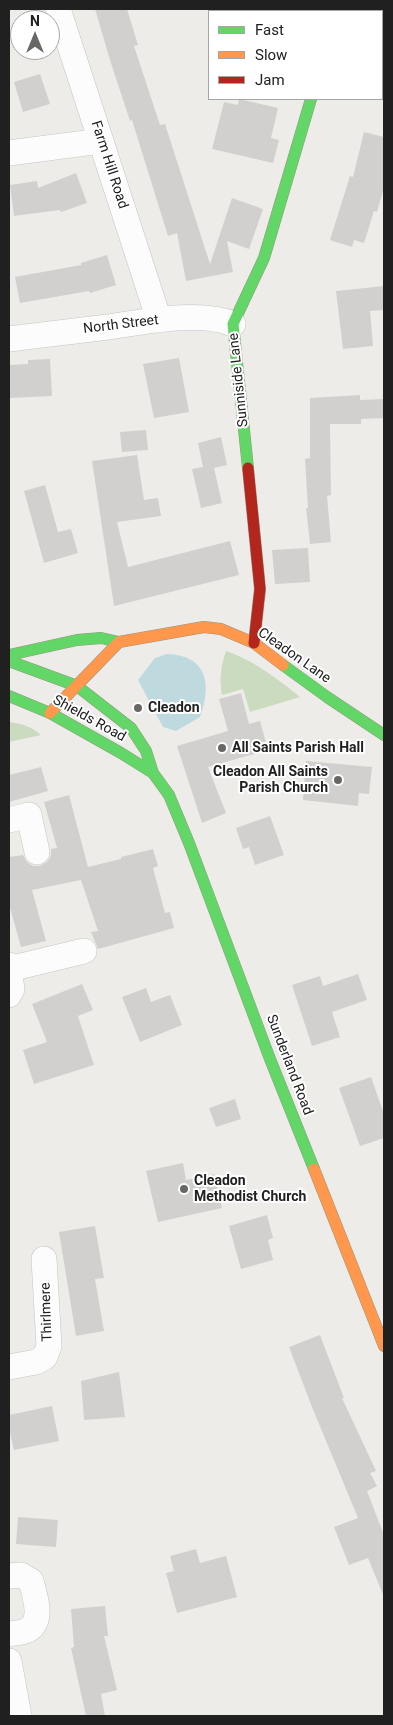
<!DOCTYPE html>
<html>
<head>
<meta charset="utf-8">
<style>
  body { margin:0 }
  #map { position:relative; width:393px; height:1725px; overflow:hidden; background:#eeece9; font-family:Roboto,sans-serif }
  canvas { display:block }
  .frame { position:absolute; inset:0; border:10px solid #202020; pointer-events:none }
  .legend { position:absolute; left:208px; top:10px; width:175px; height:90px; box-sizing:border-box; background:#fff; border:1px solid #a6a6a6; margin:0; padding:6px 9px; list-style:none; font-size:15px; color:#202020 }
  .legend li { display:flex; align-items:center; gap:10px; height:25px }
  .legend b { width:25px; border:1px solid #a6a6a6 }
  .north { position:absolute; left:10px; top:10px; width:50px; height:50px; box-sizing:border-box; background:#fff; border:1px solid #a6a6a6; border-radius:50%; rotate:0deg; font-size:14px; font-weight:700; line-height:20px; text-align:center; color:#202020 }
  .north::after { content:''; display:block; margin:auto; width:18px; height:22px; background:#686766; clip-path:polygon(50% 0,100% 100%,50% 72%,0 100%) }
</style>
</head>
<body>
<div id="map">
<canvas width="393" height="1725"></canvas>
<div class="frame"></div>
<ul class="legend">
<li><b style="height:6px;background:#63d668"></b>Fast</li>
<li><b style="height:6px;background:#ff974d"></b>Slow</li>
<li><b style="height:6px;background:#b3261e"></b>Jam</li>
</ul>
<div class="north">N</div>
</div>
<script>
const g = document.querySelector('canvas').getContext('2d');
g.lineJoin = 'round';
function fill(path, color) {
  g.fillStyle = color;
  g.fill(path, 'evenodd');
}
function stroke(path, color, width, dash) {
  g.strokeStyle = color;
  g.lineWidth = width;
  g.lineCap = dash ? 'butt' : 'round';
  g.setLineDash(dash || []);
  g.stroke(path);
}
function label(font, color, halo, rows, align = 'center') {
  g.font = font + ' Roboto,sans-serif';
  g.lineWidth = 4;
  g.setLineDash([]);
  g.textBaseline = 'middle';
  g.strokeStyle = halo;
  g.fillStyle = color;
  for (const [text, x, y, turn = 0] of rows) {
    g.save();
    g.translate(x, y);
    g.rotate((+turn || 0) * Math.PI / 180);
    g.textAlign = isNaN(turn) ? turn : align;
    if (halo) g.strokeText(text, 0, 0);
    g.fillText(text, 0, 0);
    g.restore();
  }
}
fill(new Path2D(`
  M226,651C253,660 278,679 300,697L250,712L243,689L222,695C219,679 221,665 226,651Z
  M9,722C22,724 31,726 41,735L9,742Z`), '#cadbc0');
fill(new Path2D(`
  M167,654C207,655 212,684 200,717L176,731L163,727L138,680L155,658Z`), '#bedadf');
fill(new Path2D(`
  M95,9H127L138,45L134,46L160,125L165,124L210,264L232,198L263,209L249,249L227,241L233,272L186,281L177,233L168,236L132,120L130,121L110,60Z
  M40,74L50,104L23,112L14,82Z
  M239,99L278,108L271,138L279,140L273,163L212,149L224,102L238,105Z
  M364,132L384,137V187L377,212L374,211L364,243L354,240L352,247L330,240L350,176L353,177Z
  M76,173L87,203L61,212L60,210L14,216L10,185L37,181L38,188Z
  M107,255L116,285L90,293L89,291L20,303L15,277L81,265V263Z
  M384,286V310L370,311L373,346L343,349L336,291Z
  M179,358L189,412L154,418L143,364Z
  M50,359L52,396L9,398V365L28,364V360Z
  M360,395V400L384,399V418L361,419V424H330L331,495L327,496L331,542L310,544L306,508H308L305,459L310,458V398Z
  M146,430L148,450L122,452L120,432Z
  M221,437L227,465L214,468L222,503L201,508L192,469L203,467L198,443Z
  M137,455L144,500L158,498L161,516L117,522L128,567L230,541L239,575L114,606L92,461Z
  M45,485L58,532L71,529L78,553L44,563L24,491Z
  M308,548L310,582L275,584L272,550Z
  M241,693L249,724L260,721L268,750L208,767L226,813L202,823L177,746L228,731L219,699Z
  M306,761L372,767L369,794L359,793L358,806L303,800Z
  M41,767L48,791L9,802V775Z
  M69,795L88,867L121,859V857L153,849L158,866L153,868L165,913L170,912L174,928L98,949L91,932L98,931L81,880L32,890L46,941L21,947L9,904V857L23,855L27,862L33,866H40L47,862L51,856V849L57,848L44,802Z
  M270,816L284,855L255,865L249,847L243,849L236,828Z
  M358,974L367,1000L332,1012L340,1037L312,1046L292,985L320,976L323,986Z
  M82,984L93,1010L78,1016L94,1065L34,1084L23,1050L47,1042L32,1004Z
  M146,988L151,1002L170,995L182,1025L140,1042L122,997Z
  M371,1077L384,1114V1138L360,1146L339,1088Z
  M235,1099L241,1119L216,1127L209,1108Z
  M183,1163L186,1180L214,1174L222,1208L158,1222L146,1171Z
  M267,1215L273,1238L268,1240L273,1260L241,1269L229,1226Z
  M95,1226L104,1278L95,1279L104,1331L76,1336L59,1232Z
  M320,1335L344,1398H342L376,1471L370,1473L377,1486L367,1491L384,1535V1597L368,1558L349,1565L334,1527L358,1518L312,1407L289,1347Z
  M119,1372L125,1417L84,1420L81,1381Z
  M52,1406L59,1441L14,1450L9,1428V1415Z
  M18,1517L58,1520L56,1547L16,1544Z
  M196,1549L200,1563L226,1556L237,1597L177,1613L166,1573L174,1571L170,1556Z
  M105,1606L108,1636H104L117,1690L101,1694L105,1716H86L71,1648L74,1647L71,1609Z`), '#d2d0ce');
const street = new Path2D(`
  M58,9L159,320
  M333,11L334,9
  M9,153L101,141
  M9,339C42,335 75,331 108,327C143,322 201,310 233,324
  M9,820L29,815L37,852
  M9,965V969L84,951
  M9,995L12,989L9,969
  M9,1367L36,1362L45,1357L49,1346L44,1259
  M9,1576L21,1575L31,1581C35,1595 45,1625 25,1631C20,1633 14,1633 9,1634
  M9,1661L19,1716`);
const fast = new Path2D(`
  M248,468L233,324L264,258L311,99
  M9,655L77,640L101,638L119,642
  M9,661L77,686L131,728L146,751L153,773
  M283,665L327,697L384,735
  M9,696L50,713L121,753L153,773L169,795L189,843L270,1059L314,1169`);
const slow = new Path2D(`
  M50,713L119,642L204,627L221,629L254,643L283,665
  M314,1169L384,1346`);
const jam = new Path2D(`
  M248,468L260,589L254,643`);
stroke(street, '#c5c4c3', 26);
stroke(fast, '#969781', 12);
stroke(slow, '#969781', 12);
stroke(jam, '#969781', 12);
stroke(street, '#fcfcfc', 25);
stroke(fast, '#63d668', 11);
stroke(slow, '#ff974d', 11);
stroke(jam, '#b3261e', 11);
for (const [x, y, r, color] of [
  [138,708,5,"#686766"],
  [222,748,5,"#686766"],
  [338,780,5,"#686766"],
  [184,1189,5,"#686766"]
]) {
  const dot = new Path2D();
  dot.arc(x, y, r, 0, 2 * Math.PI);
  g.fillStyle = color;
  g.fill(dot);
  stroke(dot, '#fff', 2);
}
label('14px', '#202020', '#fff', [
  ["Farm Hill Road",109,165,72],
  ["North Street",121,325,-7],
  ["Sunniside Lane",239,380,-96],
  ["Cleadon Lane",294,656,35],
  ["Shields Road",89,719,29],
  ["Sunderland Road",289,1065,69],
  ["Thirlmere",47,1312,-92]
]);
label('bold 14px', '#202020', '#fff', [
  ["Cleadon",148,708],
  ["All Saints Parish Hall",232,748],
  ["Cleadon All Saints",328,772,"right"],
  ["Parish Church",328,788,"right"],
  ["Cleadon",194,1181],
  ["Methodist Church",194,1197]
], 'left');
</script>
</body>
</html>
